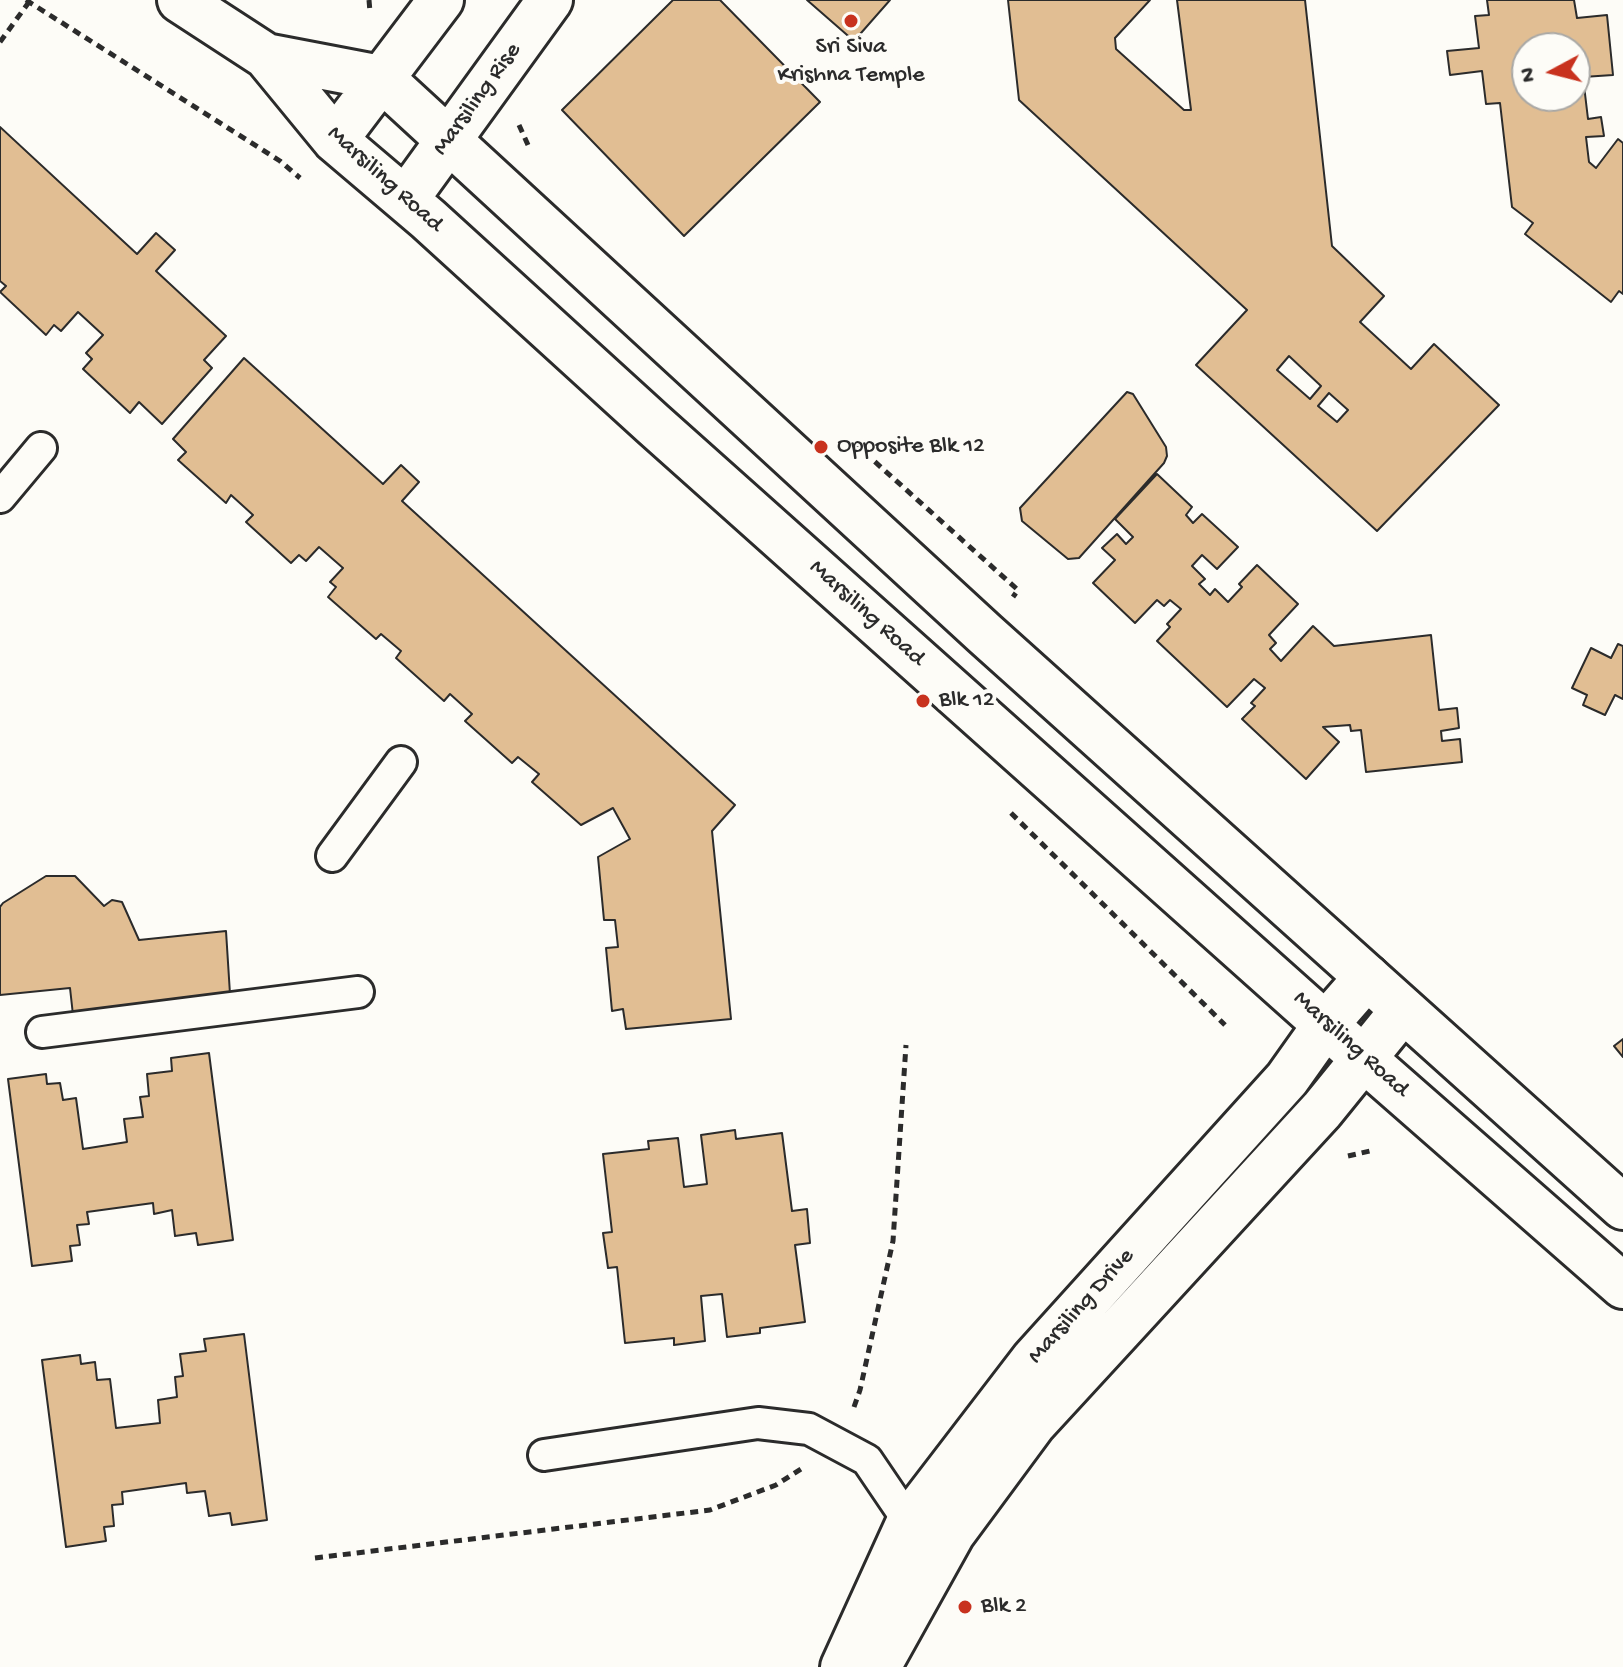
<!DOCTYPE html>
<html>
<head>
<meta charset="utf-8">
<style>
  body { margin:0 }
  #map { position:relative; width:1623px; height:1667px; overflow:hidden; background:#fdfcf7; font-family:"Gochi Hand",sans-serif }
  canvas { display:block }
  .north { position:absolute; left:1511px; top:32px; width:80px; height:80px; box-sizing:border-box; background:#fdfcf7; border:2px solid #a9a8a5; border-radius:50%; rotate:263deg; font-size:22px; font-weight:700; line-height:32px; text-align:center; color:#2b2b2b }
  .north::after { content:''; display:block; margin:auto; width:28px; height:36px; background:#c8321e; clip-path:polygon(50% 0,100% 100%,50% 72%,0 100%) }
</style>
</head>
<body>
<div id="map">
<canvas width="1623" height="1667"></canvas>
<div class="north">N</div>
</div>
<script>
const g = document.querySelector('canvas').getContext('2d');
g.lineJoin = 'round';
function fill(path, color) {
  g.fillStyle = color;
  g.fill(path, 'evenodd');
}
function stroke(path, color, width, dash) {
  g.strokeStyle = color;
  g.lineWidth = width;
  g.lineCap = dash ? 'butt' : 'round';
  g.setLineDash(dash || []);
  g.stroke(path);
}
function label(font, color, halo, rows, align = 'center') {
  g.font = font + ' "Gochi Hand",sans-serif';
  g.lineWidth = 8;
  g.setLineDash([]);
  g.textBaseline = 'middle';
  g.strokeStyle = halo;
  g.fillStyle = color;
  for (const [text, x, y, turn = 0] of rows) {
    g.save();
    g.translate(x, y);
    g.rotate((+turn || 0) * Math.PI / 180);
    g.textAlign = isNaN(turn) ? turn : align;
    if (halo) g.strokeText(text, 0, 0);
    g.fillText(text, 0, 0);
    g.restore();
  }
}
const building = new Path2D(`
  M673,0H720L820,102L684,236L562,110Z
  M807,0H890L854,41Z
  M1008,0H1150L1115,38L1116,49L1184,110H1191L1177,0H1305L1332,246L1384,296L1360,322L1411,369L1434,344L1499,405L1377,531L1196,365L1247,310L1019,100ZM1289,356L1321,386L1310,399L1277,370ZM1329,393L1348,410L1337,422L1318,406Z
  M1487,0H1574L1577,18L1607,15L1613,75L1583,77L1588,119L1601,117L1604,136L1586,137L1589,162L1596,168L1618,139L1623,143V294L1619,291L1611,302L1525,234L1533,223L1512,207L1500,103L1486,104L1482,71L1450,75L1447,51L1479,48L1475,16L1489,15ZM1527,48H1575V96H1527Z
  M0,127L137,254L156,233L175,250L156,271L226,336L204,360L212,368L162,424L139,402L130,413L83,369L92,359L86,353L103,335L78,312L61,331L54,325L46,335L0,292L6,286L0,281Z
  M244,358L383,484L401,465L419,482L402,501L735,805L712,831L731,1019L626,1029L623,1009L612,1011L606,948L618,947L615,920H604L598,857L630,839L613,808L581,825L532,782L539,774L518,757L512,763L465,721L472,714L450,694L444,701L396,658L401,651L381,634L376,639L328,597L336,587L330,582L343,568L319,547L306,561L299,555L291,563L246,522L253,515L231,495L226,503L178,460L186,452L173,439Z
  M1127,392L1133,394L1166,447L1167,456L1164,463L1079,558L1068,559L1022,521L1020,508Z
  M1157,474L1192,507L1186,515L1193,523L1202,514L1238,547L1217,569L1202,555L1192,566L1205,579L1199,584L1210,595L1215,589L1228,602L1242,587L1239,584L1257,565L1298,604L1269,635L1276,643L1270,649L1281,661L1313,626L1334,646L1431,635L1439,710L1457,708L1459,728L1441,731L1442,741L1460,739L1462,762L1366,772L1361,730L1351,731L1350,725L1323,727L1339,742L1306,779L1242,719L1255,706L1251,703L1265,688L1254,679L1227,707L1157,641L1170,627L1167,624L1181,609L1170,600L1164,606L1157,600L1135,623L1093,583L1115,560L1102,548L1117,534L1126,544L1133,537L1115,519Z
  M1618,644L1623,646V699L1615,695L1605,715L1583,705L1587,695L1572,688L1591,648L1611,658Z
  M46,876H75L104,906L112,900L122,902L139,940L226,931L230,994L73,1015L70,988L0,995V907L3,903Z
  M1623,1039V1057L1614,1046Z
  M209,1053L233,1240L198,1245L196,1233L175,1236L172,1210L154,1214L153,1203L87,1212L89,1224L77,1225L80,1245L70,1246L72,1261L32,1266L8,1079L46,1074L47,1084L60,1083L63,1100L76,1098L83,1149L127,1142L124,1119L143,1117L140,1097L149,1096L147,1074L172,1071L171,1058Z
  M735,1130L736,1139L782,1133L792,1211L807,1209L810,1243L795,1245L805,1322L760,1328V1333L727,1337L722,1294L701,1296L705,1341L674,1345V1338L625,1343L617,1267L608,1268L603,1233L612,1232L603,1154L649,1149L648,1141L678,1138L684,1187L707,1184L701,1135Z
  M244,1334L267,1520L232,1525L230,1513L209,1516L205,1491L187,1493L186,1483L122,1492L123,1504L112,1505L114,1526L104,1527L106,1541L66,1547L42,1360L80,1355L81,1364L95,1362L97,1380L110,1379L116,1428L160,1423L158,1400L177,1397L175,1377L183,1376L180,1354L206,1351L204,1339Z`);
fill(building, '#e1be93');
stroke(building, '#2b2b2b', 2);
const service = new Path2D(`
  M0,497L41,448
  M332,856L401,762
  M42,1032L358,992
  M544,1455L758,1423L809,1429L867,1460L909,1522L926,1527`);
const minor = new Path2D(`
  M843,1667L909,1522L1034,1359L1287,1079L1326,1024L1367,977
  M878,1667L952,1534L1034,1423L1322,1110L1403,1010`);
const tertiary = new Path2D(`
  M180,0L266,56L335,140L428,219L653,424L1364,1059L1623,1286
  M266,56L381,78L985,634L1623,1207
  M335,140L441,0
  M406,199L550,0`);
stroke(service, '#2b2b2b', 36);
stroke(minor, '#2b2b2b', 50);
stroke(tertiary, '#2b2b2b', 50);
stroke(new Path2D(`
  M26,0L280,161L300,178
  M369,0L370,12
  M0,42L29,2
  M519,125L528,145
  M854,443L1018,590L1013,597
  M1011,813L1225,1025
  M1348,1156L1370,1151
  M854,1407L860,1390L893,1241L906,1045
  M315,1558L710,1510L776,1485L801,1469`), '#2b2b2b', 5, [8, 6]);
stroke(service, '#fdfcf7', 30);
stroke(minor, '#fdfcf7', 44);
stroke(tertiary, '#fdfcf7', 44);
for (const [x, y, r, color] of [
  [851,21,8,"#c8321e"],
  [821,447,8,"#c8321e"],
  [923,701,8,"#c8321e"],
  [965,1607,8,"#c8321e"]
]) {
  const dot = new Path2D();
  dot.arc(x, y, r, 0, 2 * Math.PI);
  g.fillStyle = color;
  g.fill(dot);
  stroke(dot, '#fdfcf7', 3);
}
label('24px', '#2b2b2b', '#fdfcf7', [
  ["Sri Siva",851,48,"center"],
  ["Krishna Temple",851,76,"center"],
  ["Opposite Blk 12",837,447],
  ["Blk 12",939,701],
  ["Blk 2",981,1607]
], 'left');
label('24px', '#2b2b2b', '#fdfcf7', [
  ["Marsiling Rise",478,100,-54],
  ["Marsiling Road",384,180,42],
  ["Marsiling Road",866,614,42],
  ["Marsiling Road",1350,1045,42],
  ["Marsiling Drive",1082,1307,-48]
]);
</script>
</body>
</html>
